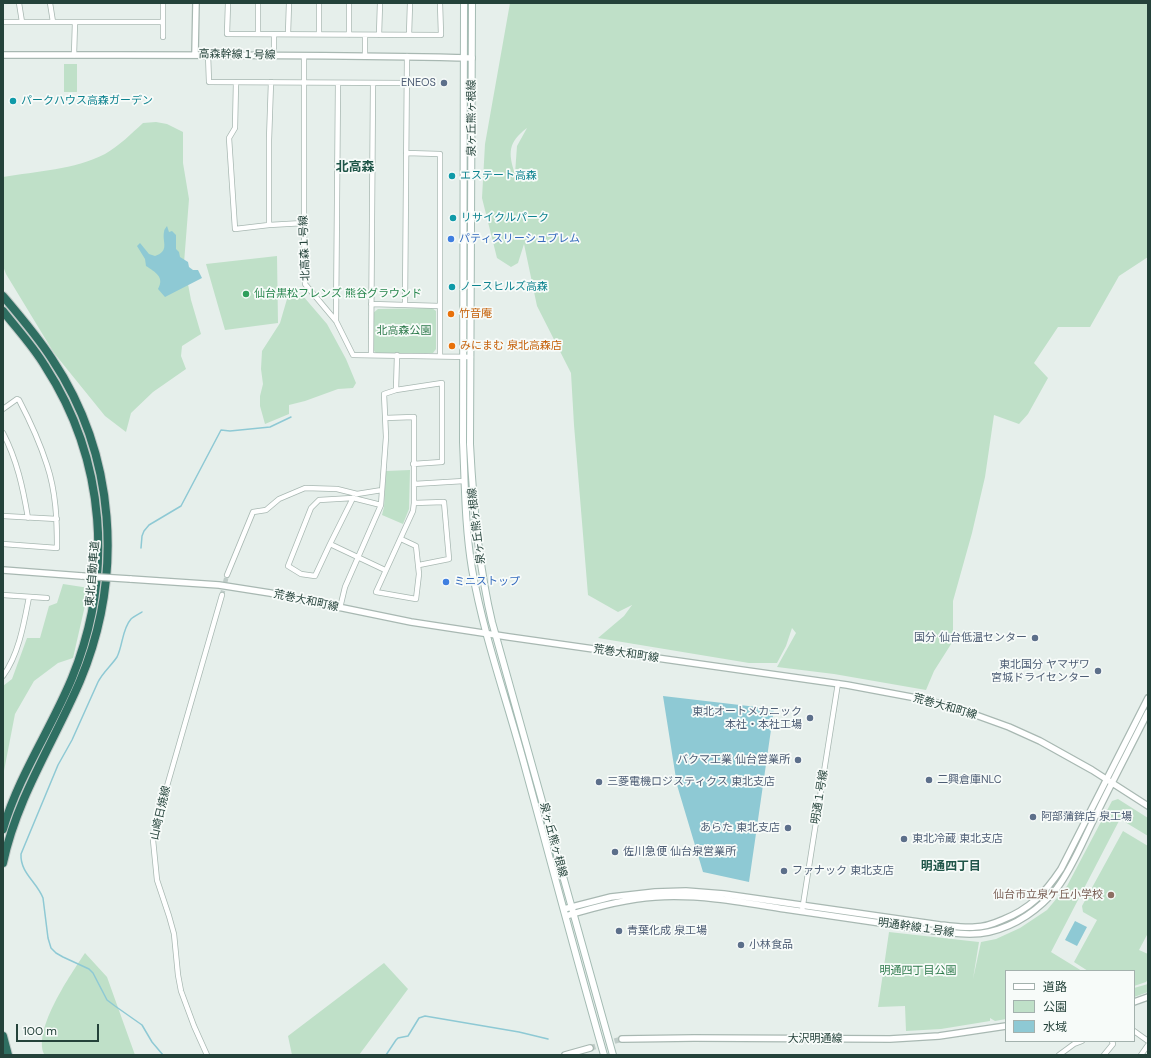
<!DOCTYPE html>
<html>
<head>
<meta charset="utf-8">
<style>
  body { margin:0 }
  #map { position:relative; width:1151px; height:1058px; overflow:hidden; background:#e6efeb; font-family:"DM Sans","Noto Sans JP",sans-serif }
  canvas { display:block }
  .frame { position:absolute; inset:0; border:4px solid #24423a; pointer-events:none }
  .legend { position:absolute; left:1005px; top:970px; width:130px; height:72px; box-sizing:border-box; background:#f7fbf9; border:1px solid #a3b1ad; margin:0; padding:5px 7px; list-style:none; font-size:12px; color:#24423a }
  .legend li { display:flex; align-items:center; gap:8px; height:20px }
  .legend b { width:20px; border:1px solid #a3b1ad }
  .scale { position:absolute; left:16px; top:1024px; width:83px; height:18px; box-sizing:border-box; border:2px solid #24423a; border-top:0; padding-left:5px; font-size:12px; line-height:14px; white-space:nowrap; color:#24423a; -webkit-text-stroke:3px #f7fbf9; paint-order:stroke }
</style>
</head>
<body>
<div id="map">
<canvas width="1151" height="1058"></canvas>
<div class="frame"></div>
<ul class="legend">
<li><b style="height:5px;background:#fff"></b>道路</li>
<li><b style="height:11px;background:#bfe0c8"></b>公園</li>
<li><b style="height:11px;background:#8ec9d4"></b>水域</li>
</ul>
<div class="scale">100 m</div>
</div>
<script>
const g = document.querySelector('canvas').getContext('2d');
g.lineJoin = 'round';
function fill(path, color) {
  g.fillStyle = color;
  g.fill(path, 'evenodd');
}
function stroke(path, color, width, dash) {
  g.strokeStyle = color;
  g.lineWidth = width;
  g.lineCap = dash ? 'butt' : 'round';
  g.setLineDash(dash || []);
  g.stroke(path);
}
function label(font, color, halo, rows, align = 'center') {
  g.font = font + ' "DM Sans","Noto Sans JP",sans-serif';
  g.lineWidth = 3.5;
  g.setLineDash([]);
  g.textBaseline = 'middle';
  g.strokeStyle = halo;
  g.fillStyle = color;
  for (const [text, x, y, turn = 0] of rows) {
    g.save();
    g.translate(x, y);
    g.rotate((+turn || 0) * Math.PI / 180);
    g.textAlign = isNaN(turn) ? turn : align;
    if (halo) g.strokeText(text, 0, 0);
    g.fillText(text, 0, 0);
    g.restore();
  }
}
fill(new Path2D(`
  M510,3H1148V257L1119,276L1090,327H1058L1034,363L1048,378L1028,414L1019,424L994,415L985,477L972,533L953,601V641L934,671L926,690L834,674L777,667L796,633L792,628L786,646L777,663H749L598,638L624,616L632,605L618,612L588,595L574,425L571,373L537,306L524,244L518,263L511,267L497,258L482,198L485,144ZM527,128L517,146L515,174C508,153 508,142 527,128Z
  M64,64H77V92H64Z
  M156,122L167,124L183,132V163L189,199L184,263L191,300L201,334L182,346L181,356L186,369L153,392L131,413L126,432L105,416L54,353L6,274L3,266V177C37,171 74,170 105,154C119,146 131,134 143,123Z
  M277,256L278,323L225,330L206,264Z
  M303,296L327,324L346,359L356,383L353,388L338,389L305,401L289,405V414L265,424L260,406V396L263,384L261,369L262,351L280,323L287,299Z
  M432,308L436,311V349L433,353H376L373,350V313L378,309Z
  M410,470L409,509L403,524L382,515L384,507L386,471Z
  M63,584L89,588L73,658L58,663L34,681L15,714L3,776V686L12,679L27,638H40L49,606L57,603Z
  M1118,799L1148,818V836L1120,819L1051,952L1082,971L1056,970L1054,971H1006V1019L995,1021L990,1018V1021L941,1029L906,1031L905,1006L878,1007L889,932L979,942L973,979L981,942L996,939L1020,928L1047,910L1067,886L1112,801Z
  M1123,831L1148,846V933L1139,950L1148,954V979L1146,982L1134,986V971H1088L1074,962L1097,920L1083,912L1082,906Z
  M85,953L107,977L135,1055L44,1054C33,1029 71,974 85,953Z
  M384,963L408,989L359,1055H292L288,1036Z
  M1148,984V992L1134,997V988Z`), '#bfe0c8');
fill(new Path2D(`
  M167,226L169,232L172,231L176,235V249L179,252L180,257L188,262L189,267L193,270H198L202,278L165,297L158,289C165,277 155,272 146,266L145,259L137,246L140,243L149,254L155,256C170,251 162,242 164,232C164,229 166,228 167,226Z
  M663,696L774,709L749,882L703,872L677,785Z
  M1075,921L1087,927L1077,946L1065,940Z`), '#8ec9d4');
stroke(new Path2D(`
  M141,548L142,536L144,531L149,525L181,506L221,430L230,431L270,427L291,417
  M142,612C139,614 134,616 131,619C122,629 123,645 117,657C111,666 103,672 98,682L72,740L58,765L21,854C20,873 37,882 43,898L48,938L51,948L56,953L63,957L89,969L93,973L107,1000L115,1006L142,1025L152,1042L163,1055
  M386,1055L396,1040L398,1038L408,1036L419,1018L425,1016L519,1032L548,1039`), '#8ec9d4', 1.5);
stroke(new Path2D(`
  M222,595L227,575`), '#bfccc8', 4.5, [4.5, 2]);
stroke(new Path2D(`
  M590,1048L622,1039`), '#bfccc8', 5.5, [5.5, 3]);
const minor = new Path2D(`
  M19,3L22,22
  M50,3L53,22
  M163,3V37
  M228,3L227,34L441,35L440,3
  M3,22H163
  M258,34V3
  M288,34L289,3
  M319,34V3
  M349,35V3
  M379,35L380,3
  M409,35L410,3
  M208,54L209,82L407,83
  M74,55L75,22
  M274,55V34
  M304,56V223L305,284L336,321L353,355L471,357
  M365,56V35
  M236,82L235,128L229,138L235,229L269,225L304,223
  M406,153L440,154V356
  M269,225V140L271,82
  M371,304L440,306
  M405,305L407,56
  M336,321L338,83
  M371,355L373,84
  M396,390L442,383V462L413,464
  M3,409L17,399L19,400C30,421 40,443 47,465C56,492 57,520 57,548L3,544
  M385,418L414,417V484L464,481
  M3,433C17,460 23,488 28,518
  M414,484V503
  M3,516L57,519
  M401,539L416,546L419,574L416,599L376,592L413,511L414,503L444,502L449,559L419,565
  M330,544L353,498
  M385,570L330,544L315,576L301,574L288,566L311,508L319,500L353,498L381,505L386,437L384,394L396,390L397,355
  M227,575L253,512L266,510L279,499L305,488L337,489L357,494L382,490
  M3,595L47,598
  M340,608L345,587L381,505
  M3,676C19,654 24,623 29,597
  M802,911L838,683
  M1134,1031L1148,1041
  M207,1055L194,1026L181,991L178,975L174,934L169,916L157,880L153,840L163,800L222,595
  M1059,1055L1074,1044L1082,1041
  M1104,1055L1113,1044L1112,1041
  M1141,1055L1148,1045`);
const tertiary = new Path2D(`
  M195,54L196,3
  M3,55C159,55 315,54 472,58
  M3,570L82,576
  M130,579L219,585L270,593L411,622L509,637L847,685L927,700L973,714L1009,727L1040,741L1092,770L1148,806
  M564,909L611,897L655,892L686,891L724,894L940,925C952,926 964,928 975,927C984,927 993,924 1002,920C1030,909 1045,893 1061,869L1148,698
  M566,916C595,907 624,899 655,897C698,894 742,902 785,909C835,916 885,924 935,931C952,933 972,936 989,932C1016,926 1040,909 1057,888C1073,867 1084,838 1096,815C1113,780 1131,746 1148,712
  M1134,1002L1148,997
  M622,1039L694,1038L890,1039L939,1036L1006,1026
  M565,1055L590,1048`);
const secondary = new Path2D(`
  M464,3L463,442C465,484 465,527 472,569C484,638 508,703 526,771C552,866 577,961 604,1055
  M472,3L470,444C473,503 478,564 492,622L613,1055`);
const motorway = new Path2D(`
  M3,296C20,316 38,337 52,359C116,455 124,576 80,681C54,742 17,797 3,863
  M3,311C17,329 33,346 45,366C106,460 114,575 72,678C51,729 19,775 3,829
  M3,1036L8,1055`);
stroke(minor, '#a8b8b2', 6);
stroke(tertiary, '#a8b8b2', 8);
stroke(secondary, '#a4bbb3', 8);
stroke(motorway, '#c2cac8', 10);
stroke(minor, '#fff', 4.5);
stroke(tertiary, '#fff', 5.5);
stroke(secondary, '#fff', 6);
stroke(motorway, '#2f6f62', 8);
const tertiaryBridge = new Path2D(`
  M82,576L130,579`);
stroke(tertiaryBridge, '#a8b8b2', 8, []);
stroke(tertiaryBridge, '#fff', 5.5);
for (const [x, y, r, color] of [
  [444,83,4,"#5c6f8a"],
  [13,101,4,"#0f9aa8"],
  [452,176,4,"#0f9aa8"],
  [453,218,4,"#0f9aa8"],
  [451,239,4,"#3f7fe0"],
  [452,287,4,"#0f9aa8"],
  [246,294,4,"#2e9e5b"],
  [451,314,4,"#e8710a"],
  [452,346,4,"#e8710a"],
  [446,582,4,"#3f7fe0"],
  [1035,638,4,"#5c6f8a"],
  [1098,671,4,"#5c6f8a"],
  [810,718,4,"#5c6f8a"],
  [798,760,4,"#5c6f8a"],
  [929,780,4,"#5c6f8a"],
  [599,782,4,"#5c6f8a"],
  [1033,817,4,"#5c6f8a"],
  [788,828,4,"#5c6f8a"],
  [904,839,4,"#5c6f8a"],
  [615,852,4,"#5c6f8a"],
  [784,871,4,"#5c6f8a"],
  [1111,895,4,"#8d6e63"],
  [619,931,4,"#5c6f8a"],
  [741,945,4,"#5c6f8a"]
]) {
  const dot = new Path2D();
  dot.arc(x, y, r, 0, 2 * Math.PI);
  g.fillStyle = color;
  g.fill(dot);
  stroke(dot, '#f7fbf9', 1.5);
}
label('11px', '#24423a', '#f7fbf9', [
  ["高森幹線１号線",237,55,1],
  ["泉ヶ丘熊ヶ根線",472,118,-90],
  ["北高森１号線",305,248,-92],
  ["泉ヶ丘熊ヶ根線",477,526,-97],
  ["東北自動車道",93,574,-85],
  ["荒巻大和町線",306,601,12],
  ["荒巻大和町線",626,654,8],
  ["荒巻大和町線",945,707,16],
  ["明通１号線",820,797,-81],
  ["山崎日焼線",161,813,-77],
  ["泉ヶ丘熊ヶ根線",553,840,75],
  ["明通幹線１号線",916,928,8],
  ["大沢明通線",815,1039]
]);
label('11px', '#4e5e75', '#f7fbf9', [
  ["ENEOS",436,83,"right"],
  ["国分 仙台低温センター",1027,638,"right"],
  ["東北国分 ヤマザワ",1090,665,"right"],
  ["宮城ドライセンター",1090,678,"right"],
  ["東北オートメカニック",802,712,"right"],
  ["本社・本社工場",802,725,"right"],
  ["バクマ工業 仙台営業所",790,760,"right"],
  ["二興倉庫NLC",937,780],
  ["三菱電機ロジスティクス 東北支店",607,782],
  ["阿部蒲鉾店 泉工場",1041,817],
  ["あらた 東北支店",780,828,"right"],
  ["東北冷蔵 東北支店",912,839],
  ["佐川急便 仙台泉営業所",623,852],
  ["ファナック 東北支店",792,871],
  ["青葉化成 泉工場",627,931],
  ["小林食品",749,945]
], 'left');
label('11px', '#0d838f', '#f7fbf9', [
  ["パークハウス高森ガーデン",21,101],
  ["エステート高森",460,176],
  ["リサイクルパーク",461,218],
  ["ノースヒルズ高森",460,287]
], 'left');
label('11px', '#366cbe', '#f7fbf9', [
  ["パティスリーシュプレム",459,239],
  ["ミニストップ",454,582]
], 'left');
label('11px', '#27864d', '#f7fbf9', [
  ["仙台黒松フレンズ 熊谷グラウンド",254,294]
], 'left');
label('11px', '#c56008', '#f7fbf9', [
  ["竹音庵",459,314],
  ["みにまむ 泉北高森店",460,346]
], 'left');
label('11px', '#2d7a4b', '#f7fbf9', [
  ["北高森公園",404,331],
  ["明通四丁目公園",918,971]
]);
label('11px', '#785e54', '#f7fbf9', [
  ["仙台市立泉ケ丘小学校",1103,895]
], 'right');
label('bold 12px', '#1f5548', '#f7fbf9', [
  ["明通四丁目",951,867]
]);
label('bold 13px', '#1f5548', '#f7fbf9', [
  ["北高森",355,168]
]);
</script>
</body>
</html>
